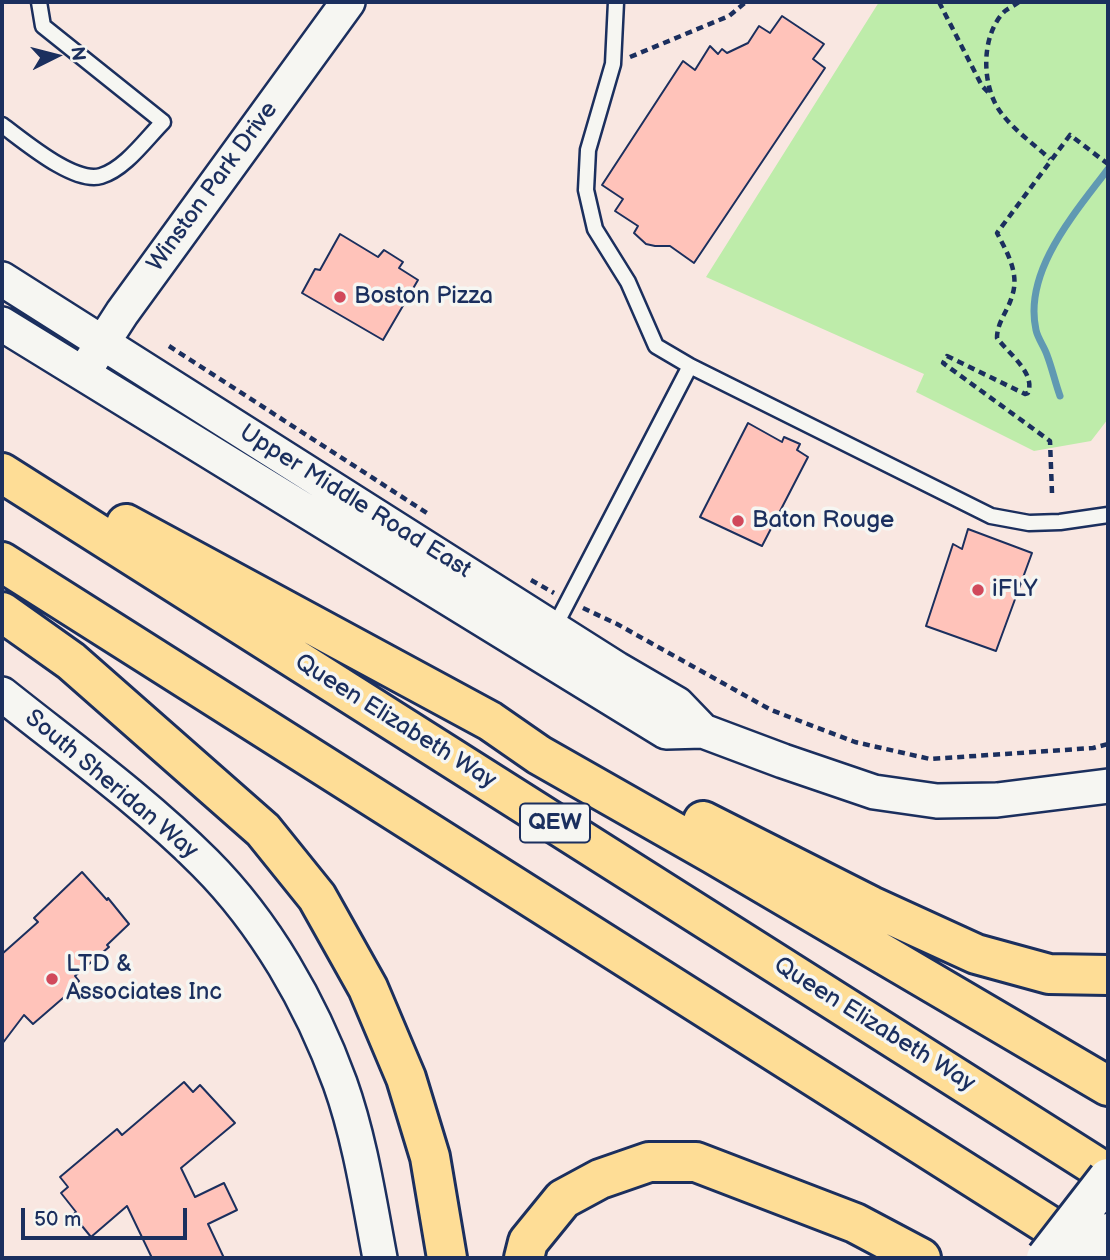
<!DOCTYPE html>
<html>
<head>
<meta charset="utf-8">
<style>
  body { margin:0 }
  #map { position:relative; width:1110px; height:1260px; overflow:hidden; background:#f9e7e1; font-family:"Balsamiq Sans",sans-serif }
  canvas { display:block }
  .frame { position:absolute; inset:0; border:4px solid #1b2f5e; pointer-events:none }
  .north { position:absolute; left:21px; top:21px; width:70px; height:70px; -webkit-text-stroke:5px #f6f6f2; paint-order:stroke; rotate:84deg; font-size:19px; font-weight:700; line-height:28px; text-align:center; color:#1b2f5e }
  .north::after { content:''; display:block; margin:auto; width:24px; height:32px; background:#1b2f5e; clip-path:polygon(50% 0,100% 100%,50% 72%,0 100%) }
  .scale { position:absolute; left:21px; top:1208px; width:166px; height:32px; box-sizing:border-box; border:4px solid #1b2f5e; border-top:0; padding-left:9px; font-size:21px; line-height:24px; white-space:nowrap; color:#1b2f5e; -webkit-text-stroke:5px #f6f6f2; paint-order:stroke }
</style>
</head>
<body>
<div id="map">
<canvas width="1110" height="1260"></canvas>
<div class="frame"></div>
<div class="north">N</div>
<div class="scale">50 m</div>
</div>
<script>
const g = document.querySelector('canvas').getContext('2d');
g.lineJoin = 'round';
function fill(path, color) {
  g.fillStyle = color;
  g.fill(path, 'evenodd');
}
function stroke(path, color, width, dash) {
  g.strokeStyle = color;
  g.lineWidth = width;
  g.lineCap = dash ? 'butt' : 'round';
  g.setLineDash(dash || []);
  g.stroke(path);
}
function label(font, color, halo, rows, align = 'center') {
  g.font = font + ' "Balsamiq Sans",sans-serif';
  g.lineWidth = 7;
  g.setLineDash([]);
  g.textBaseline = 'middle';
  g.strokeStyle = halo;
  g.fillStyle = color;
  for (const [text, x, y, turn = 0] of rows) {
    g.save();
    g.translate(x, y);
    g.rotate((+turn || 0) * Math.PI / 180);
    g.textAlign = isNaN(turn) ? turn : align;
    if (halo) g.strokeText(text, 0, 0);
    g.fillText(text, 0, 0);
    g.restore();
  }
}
fill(new Path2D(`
  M879,2H1108V419L1091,441L1034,451L916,392L924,374L706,277Z`), '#beecaa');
stroke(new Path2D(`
  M1060,396C1055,382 1052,368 1047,355C1044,346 1038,339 1036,330C1023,271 1075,213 1108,169`), '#6099b2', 7);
const building = new Path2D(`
  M782,16L824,44L813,59L825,68L694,263L670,246H655L646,244L634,233L638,226L615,211L623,199L602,185L683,61L695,70L710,46L718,54L722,49L727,53L748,43L759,26L770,33Z
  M340,234L378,257L384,250L403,262L399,268L418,280L383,340L302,293L315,269L320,270Z
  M748,423L782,442L784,437L800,444L797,450L808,457L762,546L700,517Z
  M968,529L1032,553L996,651L926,626L953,544L962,549Z
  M82,872L107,900L108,898L129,924L107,945L109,947L75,976L79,981L68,990L70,992L33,1024L24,1015L2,1044V954L38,922L34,918Z
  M184,1082L193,1092L200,1085L235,1123L181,1168L195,1197L224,1183L237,1210L208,1224L224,1258H152L127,1206L91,1237L73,1215L76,1212L61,1193L68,1187L60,1177L117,1129L122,1135Z`);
fill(building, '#ffc3ba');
stroke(building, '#1b2f5e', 2);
const service = new Path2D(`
  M616,2L613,64L588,150L586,190L595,229L628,282L656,346L690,366L991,516L1029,523L1060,522L1108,515
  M2,125C24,141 74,184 101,176C125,169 146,139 163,122L43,26L39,2
  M554,628L690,366`);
const tertiary = new Path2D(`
  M2,279L617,669L677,704L703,731
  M2,324L666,732L703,731L783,761L874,792L937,801L997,800L1108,786
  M91,361L122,313L348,2
  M2,694C71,749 143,801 205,863C265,923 311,1003 340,1083C360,1139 369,1200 380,1258`);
const motorway = new Path2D(`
  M2,473L1108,1174
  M126,524L490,721L539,755L713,854L1108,1086
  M2,562L1091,1252
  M2,612L71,661L263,830L317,897L368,988L406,1078L430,1157L447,1258
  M703,821L871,906L976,954L1049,974L1108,975
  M524,1258L528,1242L563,1199L600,1179L649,1162H696L855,1223L921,1258`);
stroke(service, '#1b2f5e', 19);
stroke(tertiary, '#1b2f5e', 38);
stroke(motorway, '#1b2f5e', 44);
stroke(new Path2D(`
  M939,2L982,86L991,95
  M1019,2C1015,5 1009,8 1005,11C980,35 981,88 1002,114C1015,131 1035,145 1050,159
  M630,57L729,16L746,2
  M169,346L430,515
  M1052,493L1050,441L943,363L947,356L1025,394L1028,393C1036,373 1008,353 997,338C997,322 1008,311 1012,296C1020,274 1007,252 997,233L1070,135L1108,164
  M531,580L554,593
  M583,608L617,624L771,710L855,742L930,759L1093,748L1108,744`), '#1b2f5e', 4.5, [7, 5]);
stroke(service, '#f6f6f2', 14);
stroke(tertiary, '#f6f6f2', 33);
stroke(motorway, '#fedd96', 38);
const secondaryBridge = new Path2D(`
  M1046,1258L1108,1178
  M1087,1258L1108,1233`);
stroke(secondaryBridge, '#1b2f5e', 44, []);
stroke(secondaryBridge, '#f6f6f2', 38);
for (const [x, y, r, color] of [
  [340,297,7,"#d1495b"],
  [738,521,7,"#d1495b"],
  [978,590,7,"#d1495b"],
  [52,979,7,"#d1495b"]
]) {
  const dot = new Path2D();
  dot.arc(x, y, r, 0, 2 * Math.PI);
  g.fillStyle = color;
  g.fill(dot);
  stroke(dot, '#f6f6f2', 2.5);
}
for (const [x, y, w] of [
  [555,823,70]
]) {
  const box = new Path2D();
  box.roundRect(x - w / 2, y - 19.5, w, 39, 5);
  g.fillStyle = '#f6f6f2';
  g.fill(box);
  stroke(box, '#1b2f5e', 2);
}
label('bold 23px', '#1b2f5e', null, [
  ["QEW",555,823]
]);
label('24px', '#1b2f5e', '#f6f6f2', [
  ["Winston Park Drive",213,187,-54],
  ["Upper Middle Road East",355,502,32],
  ["Queen Elizabeth Way",395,722,32],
  ["South Sheridan Way",111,785,40],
  ["Queen Elizabeth Way",874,1025,32]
]);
label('24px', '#1b2f5e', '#f6f6f2', [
  ["Boston Pizza",354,297],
  ["Baton Rouge",752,521],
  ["iFLY",992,590],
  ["LTD &",66,965],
  ["Associates Inc",66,993]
], 'left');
</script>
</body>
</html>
